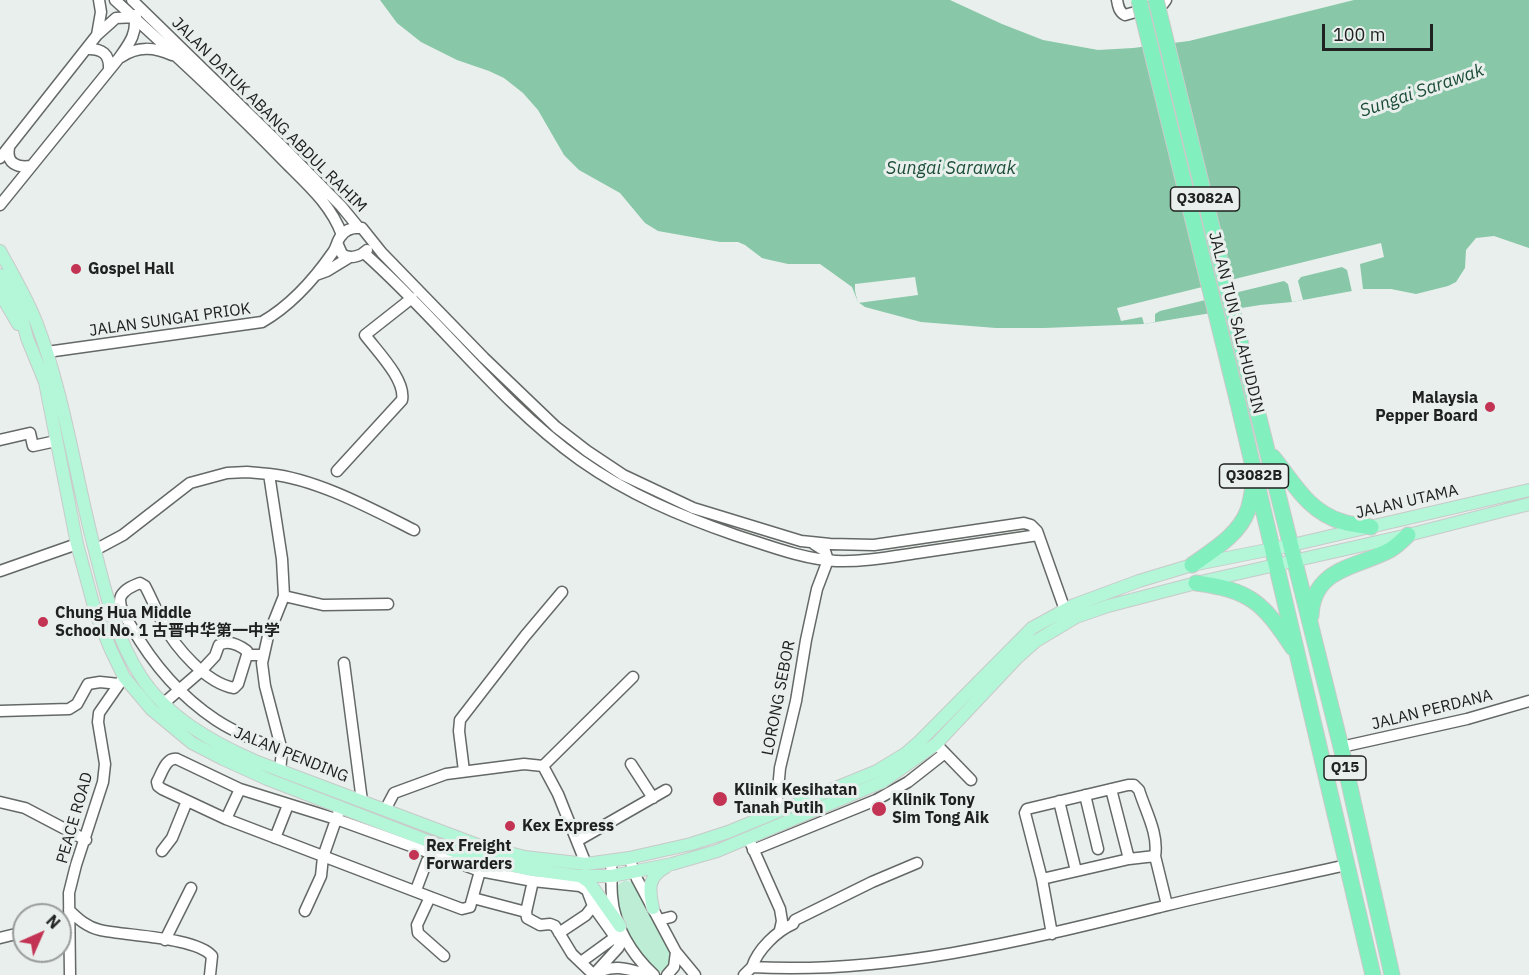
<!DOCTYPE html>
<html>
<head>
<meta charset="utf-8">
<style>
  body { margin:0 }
  #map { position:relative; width:1529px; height:975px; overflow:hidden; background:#e9efec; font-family:"IBM Plex Sans",sans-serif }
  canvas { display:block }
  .north { position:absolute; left:12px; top:903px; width:60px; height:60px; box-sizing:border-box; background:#e9efec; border:2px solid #999d9b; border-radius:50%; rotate:45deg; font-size:16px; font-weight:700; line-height:24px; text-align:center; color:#202221 }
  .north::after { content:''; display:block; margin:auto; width:21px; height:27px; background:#c33354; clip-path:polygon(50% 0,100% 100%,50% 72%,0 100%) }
  .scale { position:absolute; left:1322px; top:24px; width:111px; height:27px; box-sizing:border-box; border:3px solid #202221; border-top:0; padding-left:8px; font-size:18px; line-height:21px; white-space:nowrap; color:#202221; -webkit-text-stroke:4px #e9efec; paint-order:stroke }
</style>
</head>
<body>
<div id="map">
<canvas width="1529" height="975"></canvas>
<div class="north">N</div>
<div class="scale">100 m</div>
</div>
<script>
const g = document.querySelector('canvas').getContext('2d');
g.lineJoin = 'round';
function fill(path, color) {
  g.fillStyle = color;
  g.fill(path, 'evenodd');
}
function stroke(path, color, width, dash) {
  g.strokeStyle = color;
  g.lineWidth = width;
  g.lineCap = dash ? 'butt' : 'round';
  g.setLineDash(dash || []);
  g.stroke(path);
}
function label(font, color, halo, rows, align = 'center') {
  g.font = font + ' "IBM Plex Sans","Noto Sans SC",sans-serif';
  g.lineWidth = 6;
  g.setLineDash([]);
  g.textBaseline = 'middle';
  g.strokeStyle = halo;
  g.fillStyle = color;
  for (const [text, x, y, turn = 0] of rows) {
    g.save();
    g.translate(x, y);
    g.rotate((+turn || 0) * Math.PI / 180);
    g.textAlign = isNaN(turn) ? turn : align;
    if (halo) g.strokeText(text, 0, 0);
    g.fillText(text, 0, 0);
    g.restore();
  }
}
fill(new Path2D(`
  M625,880L634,883L669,949C673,960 673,968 660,972C633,959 619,914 616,886Z`), '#beedd5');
fill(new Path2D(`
  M380,0H950L1002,24L1043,40L1098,50L1133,48L1189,41L1354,0H1529V248L1494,236L1476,238L1466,250L1465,268L1456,282L1448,286L1416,294L1391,289H1363L1292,302L1260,305L1144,324L1044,328H996L921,322L865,307L858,302L852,287L820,264H788L770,260L762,258L745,245L738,242H720L658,231L645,223L620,193L579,170L564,155L538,110L523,93L504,78L489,71L457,60L421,42L397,23Z`), '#88c7a8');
fill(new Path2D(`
  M1381,243L1384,257L1360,264L1363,289L1352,292L1347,270L1342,267L1301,277L1298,281L1303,300L1292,302L1288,284L1284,281L1160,311L1155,314V322L1144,324L1142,317L1121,321L1117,308Z
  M915,277L918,295L858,303L855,291V284Z`), '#e9efec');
const minor = new Path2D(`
  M115,0C173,53 231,106 286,163C308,185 331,205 342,235
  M132,0L286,150L341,206L359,228
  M1117,0C1118,6 1119,12 1125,15L1163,4L1166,0
  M97,35L101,12L99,0
  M86,49C102,48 110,54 109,70
  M121,57C138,46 154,47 172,55
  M9,148C6,163 17,168 31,166
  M0,158L97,35L116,18L136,17
  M0,205L119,58C129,44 138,33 134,15
  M338,245L342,254C350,260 361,256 367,250
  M364,253C439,319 499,402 580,460C628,494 680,516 735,535C767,545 802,559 836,561C863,562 890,557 917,553C957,547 998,541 1038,535
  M316,275L327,271L350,257
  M47,352L262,322C290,306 315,278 333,252C337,247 337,240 341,236C346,229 354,227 362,228L382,253L484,358L556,427L587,451L623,475L693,508L801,541L830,544L874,545L1024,523L1031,525L1037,531L1065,610
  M0,440L30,433L33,446L56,441
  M337,471L402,400C406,380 377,351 365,335L412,298
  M95,550L123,535L190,483L227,473L247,472L269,474
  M0,571L77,544
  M284,596L323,605L388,604
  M263,655H247L238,684L234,688C206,683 176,648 163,624C157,612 152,599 145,586L140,583C132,586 125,589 121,596C117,605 126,618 131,626C152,663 180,696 216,720C236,733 259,742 282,751
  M344,663L362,801
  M164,703L201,671L215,656L219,645C228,640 239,645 247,651V655
  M0,711L69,709L77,704L88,684L100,682L119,684
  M1341,747L1467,719L1529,701
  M940,748L971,780
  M631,764L653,798
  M543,766L558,794L586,864
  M280,771L282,751L265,686L262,663L268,636L284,596L282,559L269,474C317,479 372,509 414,530
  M464,771L459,731L460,720L525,636L562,592
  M1111,789L1129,859
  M1085,795L1098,849
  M1059,801L1076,871
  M0,802L25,808L86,840
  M385,810L394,793L446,774L524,764L543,766L633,677
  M776,812L780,768L796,701L806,640L817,589L828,560L825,551L814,544
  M226,819L240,789
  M275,838L288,805
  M577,841L666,790
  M751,844L780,909L782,921L780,930
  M753,850L876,800L908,782L945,753
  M162,851L172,838L187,801
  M629,858L637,879L676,952L695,975
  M611,862C612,873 611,885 612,896C614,926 632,955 654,975
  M1042,879L1129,859L1155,856L1167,905
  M533,881L526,912L527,918L540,925L550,924L555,926L572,954L594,975
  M416,890L427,861L434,856L436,851
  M430,897L462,909L470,907L480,871
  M473,898L526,912
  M69,910C78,919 87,927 100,930C126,936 196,937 212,956L210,975
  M305,911L321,876L323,857L338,814
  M659,920L671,917
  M559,933L586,915L593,906
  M1052,934L1042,879L1025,813L1027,809L1128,785H1134L1139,790C1145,810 1159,834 1155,856
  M0,938L24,932
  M165,940L191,888
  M444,956L418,933L417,925L430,897L226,819L162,789L158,786L157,782C162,773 166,757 177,759L240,789L336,819L480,871L533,881L580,886L587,890L593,906L620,944
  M581,962L614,938
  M752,967C758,949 777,931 793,924L795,920L872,882L917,863
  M597,971L618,948L623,939
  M595,974C614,963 628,969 649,975
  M70,975L69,893L76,865L103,782L105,764L98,722L99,713L124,677
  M667,975L674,967L676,952
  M744,975L752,967C890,975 1030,939 1164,906C1224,891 1285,879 1346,865`);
const major = new Path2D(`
  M0,251C13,275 27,298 37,324C63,392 74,467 92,539C104,585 114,635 140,675C166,716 211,742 255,761L478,845L525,857L586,864L629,858L691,844L728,832L877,771L905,754L920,741L1032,628L1074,605L1139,581L1192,565L1292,545L1529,490
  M0,275L21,314L27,338L45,382L77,544L96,614L111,650L124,677L151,709L192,743L223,759L267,779L459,853L527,869L579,876H612L672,864L717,851L882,782L936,744L1018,657L1036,641L1076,617L1108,606L1196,583L1408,535L1529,504
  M0,293L18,324
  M580,876L589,882L620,926
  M653,908C649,890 647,877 666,867`);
const highway = new Path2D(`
  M1254,398L1341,747L1392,975
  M1238,403L1373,975
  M1273,457C1294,483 1308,512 1343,522C1352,525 1362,525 1371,527
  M1192,565C1213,550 1239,535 1248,510C1251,501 1252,491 1254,482
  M1196,583C1251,590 1263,603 1293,648
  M1311,616C1313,567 1357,568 1390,550C1397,546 1403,540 1408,535`);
stroke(minor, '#646966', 13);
stroke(major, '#c9caca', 14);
stroke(highway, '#c9caca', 17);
stroke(minor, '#fff', 10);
stroke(major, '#b3f6d8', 12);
stroke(highway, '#81f0be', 15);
const highwayBridge = new Path2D(`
  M1139,0L1238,403
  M1156,0L1254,398`);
stroke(highwayBridge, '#c9caca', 17, []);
stroke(highwayBridge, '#81f0be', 15);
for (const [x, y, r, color] of [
  [76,269,6,"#c33354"],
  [1490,407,6,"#c33354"],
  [43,622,6,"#c33354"],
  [720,799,8,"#c33354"],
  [879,809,8,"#c33354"],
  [510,826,6,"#c33354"],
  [414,855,6,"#c33354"]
]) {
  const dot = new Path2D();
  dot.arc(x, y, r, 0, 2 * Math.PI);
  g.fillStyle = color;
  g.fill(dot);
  stroke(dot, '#e9efec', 2);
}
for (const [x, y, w] of [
  [1205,199,69],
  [1254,476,69],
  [1345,768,42]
]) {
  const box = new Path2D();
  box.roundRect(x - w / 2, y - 12, w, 24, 4.5);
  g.fillStyle = '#e9efec';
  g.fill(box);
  stroke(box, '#202221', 1.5);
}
label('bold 15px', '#202221', null, [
  ["Q3082A",1205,199],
  ["Q3082B",1254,476],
  ["Q15",1345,768]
]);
label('16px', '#202221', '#e9efec', [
  ["JALAN DATUK ABANG ABDUL RAHIM",269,115,45],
  ["JALAN SUNGAI PRIOK",170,320,-8],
  ["JALAN TUN SALAHUDDIN",1236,323,76],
  ["JALAN UTAMA",1407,502,-13],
  ["LORONG SEBOR",779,698,-79],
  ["JALAN PERDANA",1432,710,-14],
  ["JALAN PENDING",291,755,22],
  ["PEACE ROAD",75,818,-74]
]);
label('bold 16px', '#202221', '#e9efec', [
  ["Gospel Hall",88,269],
  ["Malaysia",1478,398,"right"],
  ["Pepper Board",1478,416,"right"],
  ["Chung Hua Middle",55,613],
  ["School No. 1 古晋中华第一中学",55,631],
  ["Klinik Kesihatan",734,790],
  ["Tanah Putih",734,808],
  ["Klinik Tony",892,800],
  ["Sim Tong Aik",892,818],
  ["Kex Express",522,826],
  ["Rex Freight",426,846],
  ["Forwarders",426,864]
], 'left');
label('italic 18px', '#1b4d38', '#e9efec', [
  ["Sungai Sarawak",1422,91,-19],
  ["Sungai Sarawak",951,169]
]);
</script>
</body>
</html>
